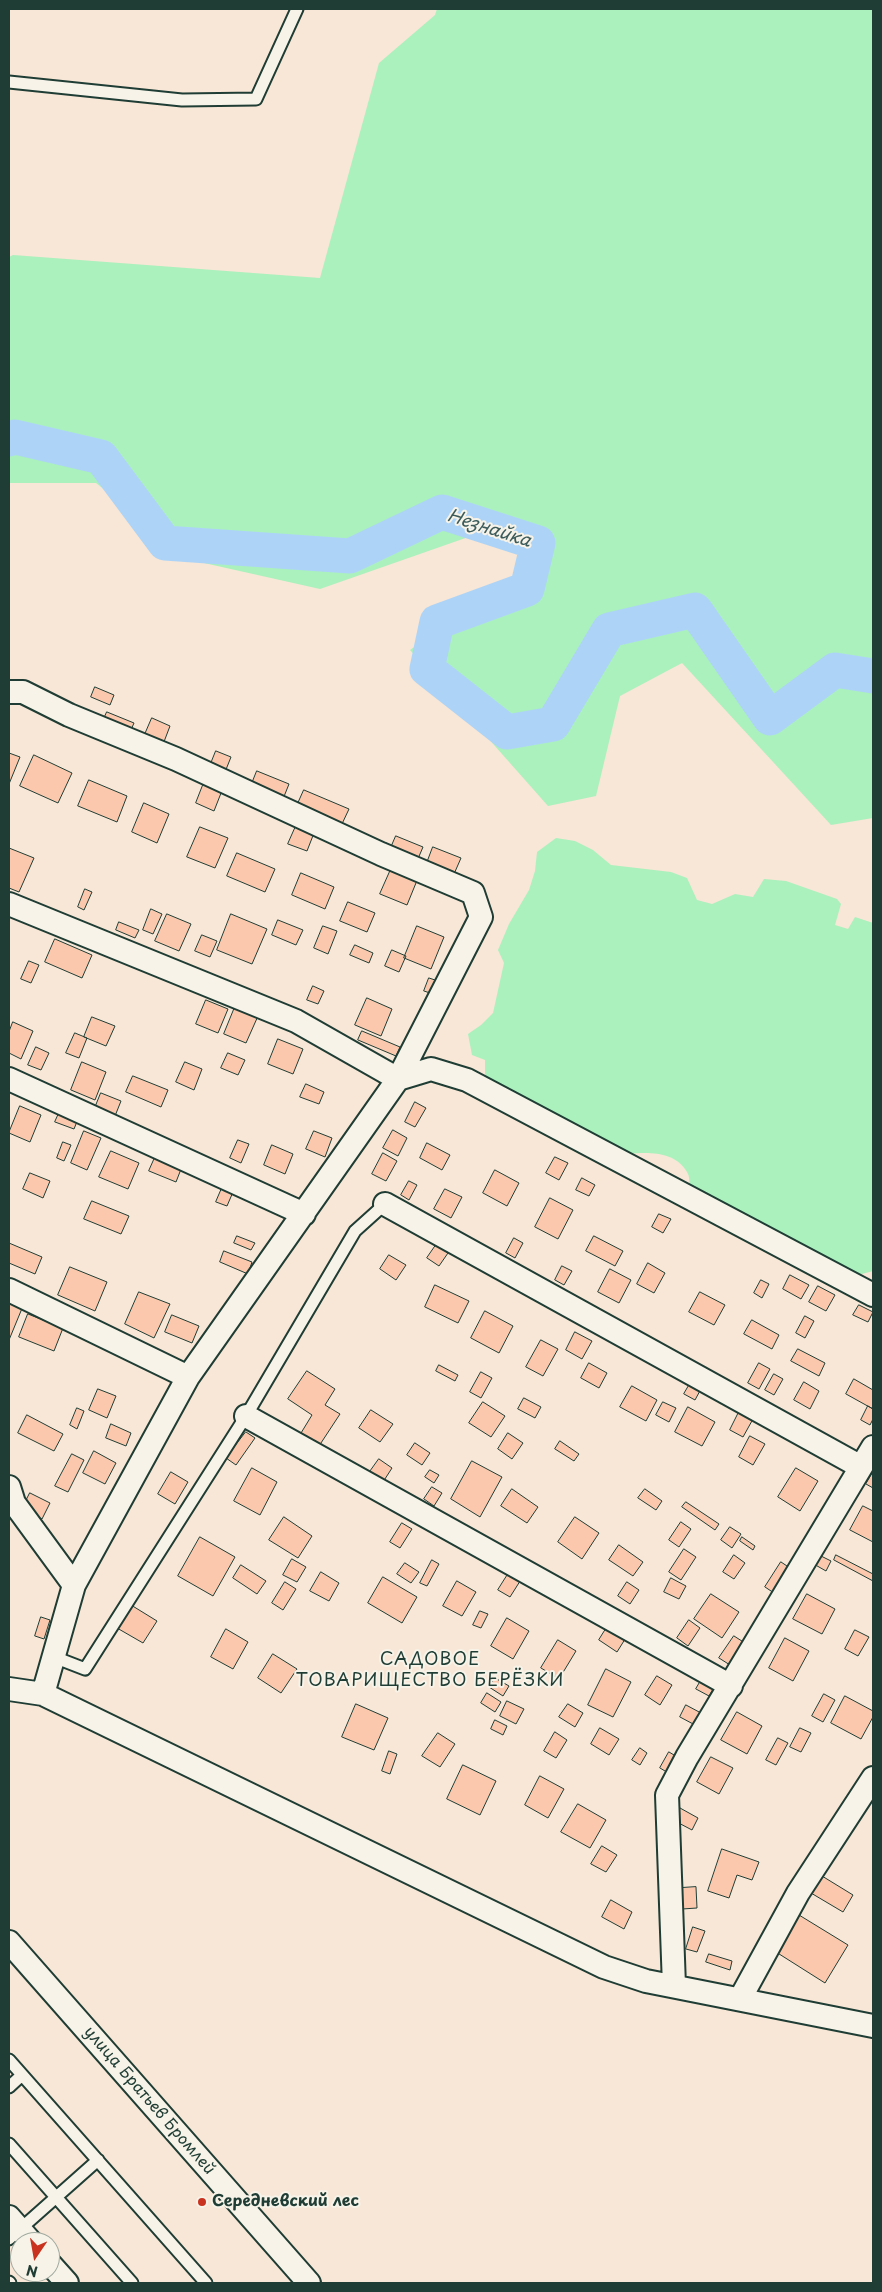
<!DOCTYPE html>
<html>
<head>
<meta charset="utf-8">
<style>
  body { margin:0 }
  #map { position:relative; width:882px; height:2292px; overflow:hidden; background:#f8e6d6; font-family:"Playpen Sans",sans-serif }
  canvas { display:block }
  .frame { position:absolute; inset:0; border:10px solid #1f3d34; pointer-events:none }
  .north { position:absolute; left:10px; top:2232px; width:50px; height:50px; box-sizing:border-box; background:#f7f3e8; border:1px solid #a1aaa0; border-radius:50%; rotate:192deg; font-size:14px; font-weight:700; line-height:20px; text-align:center; color:#1f3d34 }
  .north::after { content:''; display:block; margin:auto; width:18px; height:22px; background:#c8321e; clip-path:polygon(50% 0,100% 100%,50% 72%,0 100%) }
</style>
</head>
<body>
<div id="map">
<canvas width="882" height="2292"></canvas>
<div class="frame"></div>
<div class="north">N</div>
</div>
<script>
const g = document.querySelector('canvas').getContext('2d');
g.lineJoin = 'round';
function fill(path, color) {
  g.fillStyle = color;
  g.fill(path, 'evenodd');
}
function stroke(path, color, width, dash) {
  g.strokeStyle = color;
  g.lineWidth = width;
  g.lineCap = dash ? 'butt' : 'round';
  g.setLineDash(dash || []);
  g.stroke(path);
}
function label(font, color, halo, rows, align = 'center') {
  g.font = font + ' "Playpen Sans",sans-serif';
  g.lineWidth = 4;
  g.setLineDash([]);
  g.textBaseline = 'middle';
  g.strokeStyle = halo;
  g.fillStyle = color;
  for (const [text, x, y, turn = 0] of rows) {
    g.save();
    g.translate(x, y);
    g.rotate((+turn || 0) * Math.PI / 180);
    g.textAlign = isNaN(turn) ? turn : align;
    if (halo) g.strokeText(text, 0, 0);
    g.fillText(text, 0, 0);
    g.restore();
  }
}
fill(new Path2D(`
  M437,9H873V818L831,825L682,663L620,696L596,796L548,806L410,650L530,564L494,528L320,589L195,561L96,483H9V257L13,255L320,278L379,63L435,15Z
  M556,838L575,841L593,850L611,865L671,872L687,878L697,900L712,904L735,894L753,897L764,879L786,881L837,899L841,904L835,925L848,929L855,917L873,923V1271L858,1275L768,1235L753,1218L742,1217L690,1188C689,1183 690,1176 687,1172C675,1151 648,1152 628,1154L485,1088V1060L472,1055L468,1034L481,1025L493,1013L504,963L498,950L509,924L529,890L535,871L537,852Z`), '#abf1bd');
stroke(new Path2D(`
  M9,439L15,437L101,457L165,543L350,556L442,512L538,543L527,589L437,622L427,669L507,732L553,724L609,630L695,610L770,718L835,670L873,676`), '#add4f7', 35);
const building = new Path2D(`
  M95,687L114,695L110,705L91,697Z
  M107,712L134,723L130,732L103,721Z
  M152,718L170,726L162,747L143,739Z
  M216,751L231,757L225,772L210,766Z
  M9,753L20,757L9,784Z
  M34,755L72,773L58,803L20,786Z
  M257,771L289,784L283,799L251,786Z
  M89,780L127,796L117,822L78,806Z
  M205,780L223,788L214,811L196,803Z
  M304,790L349,809L341,826L296,808Z
  M144,803L169,814L157,843L132,832Z
  M296,826L314,833L307,851L288,844Z
  M200,827L228,838L215,868L187,857Z
  M396,836L423,847L417,861L390,850Z
  M433,847L461,858L454,874L427,863Z
  M9,848L34,858L19,892L9,888Z
  M237,853L275,869L265,892L227,876Z
  M392,867L418,878L407,905L380,894Z
  M301,873L334,887L325,909L292,895Z
  M85,889L92,892L84,910L78,907Z
  M348,902L375,913L367,932L340,921Z
  M151,909L162,914L153,934L143,930Z
  M167,914L191,924L179,951L155,941Z
  M231,914L267,929L252,964L217,950Z
  M278,920L303,930L296,945L272,935Z
  M119,922L139,930L135,938L116,930Z
  M323,926L337,931L328,954L314,948Z
  M417,926L444,937L431,969L404,958Z
  M202,935L217,941L210,957L195,951Z
  M55,939L92,955L82,978L45,962Z
  M355,945L373,953L369,963L350,955Z
  M392,950L406,956L399,972L385,966Z
  M29,961L39,965L31,983L21,979Z
  M429,978L441,982L436,995L424,991Z
  M313,986L324,991L318,1004L307,1000Z
  M367,998L392,1009L381,1036L355,1025Z
  M206,1000L228,1009L218,1033L196,1024Z
  M235,1007L258,1016L246,1043L224,1034Z
  M92,1017L115,1026L106,1046L84,1037Z
  M13,1022L33,1031L21,1059L9,1053V1032Z
  M362,1031L400,1047L396,1056L358,1040Z
  M75,1033L87,1038L79,1058L66,1053Z
  M278,1039L303,1049L293,1074L268,1064Z
  M36,1047L49,1053L41,1070L28,1065Z
  M228,1053L245,1060L238,1075L221,1068Z
  M82,1062L106,1072L95,1100L71,1090Z
  M185,1062L202,1069L194,1090L176,1082Z
  M133,1076L168,1090L161,1107L126,1092Z
  M306,1084L324,1092L319,1104L300,1097Z
  M101,1093L121,1101L115,1116L95,1108Z
  M415,1102L426,1108L415,1127L405,1122Z
  M20,1106L41,1115L30,1142L9,1133Z
  M60,1111L78,1119L74,1129L55,1122Z
  M393,1130L407,1138L398,1156L383,1148Z
  M84,1131L101,1138L87,1170L71,1163Z
  M314,1131L332,1138L325,1157L306,1149Z
  M238,1140L249,1144L241,1163L230,1158Z
  M63,1142L71,1145L64,1161L57,1158Z
  M427,1143L450,1155L442,1170L420,1158Z
  M272,1145L293,1154L285,1174L264,1165Z
  M111,1151L139,1163L128,1189L99,1177Z
  M157,1153L183,1164L176,1182L149,1171Z
  M383,1153L397,1161L386,1181L372,1174Z
  M555,1157L568,1163L559,1180L546,1173Z
  M495,1170L519,1183L507,1206L483,1193Z
  M30,1173L50,1181L43,1198L23,1189Z
  M582,1178L595,1185L589,1196L576,1190Z
  M409,1181L417,1185L409,1200L401,1195Z
  M222,1188L233,1192L227,1206L216,1202Z
  M445,1189L462,1197L451,1218L434,1209Z
  M550,1198L573,1210L558,1239L535,1227Z
  M92,1201L129,1216L121,1234L84,1219Z
  M659,1214L671,1219L663,1233L652,1227Z
  M237,1236L255,1243L251,1250L234,1243Z
  M594,1236L623,1251L615,1266L586,1251Z
  M514,1238L523,1243L515,1258L506,1253Z
  M9,1243L42,1257L35,1274L9,1263Z
  M436,1245L448,1253L439,1266L427,1258Z
  M224,1251L252,1262L248,1274L220,1262Z
  M389,1255L406,1265L396,1280L380,1269Z
  M648,1263L665,1273L654,1293L637,1284Z
  M562,1266L572,1271L564,1285L555,1280Z
  M70,1267L107,1282L95,1311L58,1295Z
  M610,1269L631,1280L619,1303L598,1292Z
  M790,1275L809,1285L801,1299L783,1289Z
  M761,1280L769,1284L762,1298L754,1293Z
  M435,1285L469,1301L458,1323L425,1307Z
  M818,1286L835,1295L826,1311L809,1302Z
  M139,1292L170,1304L154,1338L125,1324Z
  M700,1292L725,1305L714,1325L689,1312Z
  M9,1299L23,1306L9,1340Z
  M859,1305L873,1312L868,1322L853,1315Z
  M485,1311L513,1326L499,1353L471,1338Z
  M28,1314L63,1328L54,1351L19,1337Z
  M172,1315L199,1326L192,1343L165,1332Z
  M805,1316L814,1321L805,1338L796,1333Z
  M752,1320L779,1335L772,1349L744,1334Z
  M575,1332L592,1341L582,1359L566,1350Z
  M541,1340L558,1349L543,1376L526,1367Z
  M798,1349L825,1363L819,1376L791,1361Z
  M589,1363L607,1373L599,1388L581,1378Z
  M759,1363L770,1369L759,1389L748,1383Z
  M439,1365L458,1375L455,1381L436,1371Z
  M307,1371L335,1389L325,1405L340,1414L319,1446L301,1433L312,1415L288,1399Z
  M481,1372L492,1378L481,1398L470,1392Z
  M774,1374L783,1379L774,1395L765,1390Z
  M854,1379L873,1390V1409L846,1394Z
  M691,1382L702,1387L695,1400L684,1394Z
  M804,1382L819,1391L810,1409L794,1400Z
  M632,1386L657,1400L646,1421L620,1407Z
  M98,1389L116,1396L107,1418L89,1410Z
  M524,1398L541,1407L535,1418L518,1409Z
  M483,1402L505,1416L491,1437L469,1423Z
  M663,1402L676,1408L669,1422L656,1415Z
  M868,1406L873,1409V1419L870,1425L861,1420Z
  M688,1407L715,1422L702,1446L675,1432Z
  M77,1408L84,1411L77,1429L70,1425Z
  M371,1410L393,1424L380,1442L359,1428Z
  M739,1412L753,1419L743,1437L730,1430Z
  M27,1415L63,1434L54,1451L18,1433Z
  M111,1424L131,1433L126,1446L106,1438Z
  M246,1432L255,1438L236,1465L226,1458Z
  M508,1433L523,1443L512,1459L498,1449Z
  M750,1436L765,1444L753,1465L739,1457Z
  M560,1441L579,1454L574,1461L555,1449Z
  M415,1443L430,1453L422,1465L407,1455Z
  M94,1451L116,1463L105,1484L83,1473Z
  M72,1454L84,1460L68,1492L55,1486Z
  M379,1459L392,1468L383,1482L369,1473Z
  M472,1461L502,1477L480,1517L451,1499Z
  M252,1468L277,1482L260,1515L234,1501Z
  M796,1468L818,1481L800,1511L778,1497Z
  M430,1470L439,1475L434,1483L425,1477Z
  M171,1472L188,1482L175,1504L158,1494Z
  M873,1472V1488L866,1484Z
  M432,1487L442,1493L434,1506L424,1499Z
  M512,1489L538,1507L527,1523L501,1506Z
  M645,1489L662,1501L656,1510L638,1498Z
  M30,1493L50,1503L42,1519L22,1509Z
  M686,1502L719,1524L715,1530L682,1507Z
  M863,1506L873,1511V1542L850,1530Z
  M284,1517L312,1536L298,1558L269,1540Z
  M575,1517L599,1533L582,1559L558,1542Z
  M681,1522L691,1529L679,1547L669,1540Z
  M402,1523L412,1529L400,1548L390,1542Z
  M730,1527L741,1534L732,1548L721,1540Z
  M200,1537L235,1557L213,1596L178,1576Z
  M742,1537L755,1546L753,1550L740,1541Z
  M619,1545L643,1562L633,1576L609,1560Z
  M684,1549L696,1557L681,1580L669,1572Z
  M817,1554L831,1561L826,1571L812,1563Z
  M734,1555L745,1563L734,1579L723,1572Z
  M836,1555L873,1574V1581L834,1560Z
  M292,1559L306,1567L297,1582L283,1575Z
  M432,1560L439,1564L427,1586L420,1583Z
  M781,1562L790,1568L774,1593L765,1587Z
  M405,1563L419,1572L411,1583L397,1574Z
  M241,1565L266,1581L257,1594L233,1578Z
  M510,1571L522,1578L510,1597L498,1590Z
  M321,1572L339,1583L329,1601L310,1591Z
  M383,1577L417,1597L402,1623L368,1603Z
  M671,1578L686,1586L679,1599L664,1592Z
  M457,1581L476,1592L462,1616L443,1606Z
  M285,1582L296,1589L283,1610L272,1603Z
  M627,1582L639,1590L630,1604L618,1596Z
  M711,1594L739,1612L722,1638L694,1619Z
  M807,1594L835,1609L822,1634L793,1619Z
  M131,1605L157,1621L143,1643L117,1628Z
  M480,1611L488,1614L481,1628L473,1625Z
  M41,1617L50,1620L44,1639L35,1636Z
  M507,1618L529,1631L513,1659L491,1646Z
  M689,1620L700,1628L688,1646L677,1638Z
  M609,1624L627,1636L617,1652L599,1640Z
  M226,1629L248,1642L233,1669L211,1657Z
  M855,1630L869,1637L858,1656L845,1649Z
  M734,1636L745,1643L730,1665L719,1658Z
  M785,1638L809,1651L793,1681L769,1668Z
  M558,1640L576,1651L559,1679L541,1668Z
  M273,1654L297,1669L281,1693L258,1678Z
  M606,1669L631,1682L613,1717L588,1705Z
  M657,1676L672,1685L660,1705L645,1695Z
  M703,1677L716,1684L709,1696L696,1689Z
  M495,1678L509,1686L503,1696L489,1687Z
  M487,1693L501,1702L495,1712L481,1703Z
  M824,1694L835,1700L823,1722L812,1716Z
  M845,1696L873,1711V1717L861,1739L831,1723Z
  M507,1701L524,1709L516,1724L500,1716Z
  M356,1704L388,1718L374,1750L342,1737Z
  M568,1704L583,1713L575,1727L559,1717Z
  M686,1705L701,1713L695,1725L680,1717Z
  M737,1712L762,1726L747,1754L721,1740Z
  M495,1720L507,1726L503,1735L491,1729Z
  M600,1728L619,1739L609,1755L591,1744Z
  M800,1728L811,1733L801,1752L790,1747Z
  M555,1732L567,1740L556,1758L544,1751Z
  M438,1733L455,1744L440,1767L422,1756Z
  M778,1738L788,1743L776,1765L766,1760Z
  M640,1748L647,1753L640,1765L632,1760Z
  M389,1751L397,1754L390,1774L382,1771Z
  M669,1752L679,1758L670,1774L660,1768Z
  M711,1757L733,1768L719,1794L697,1782Z
  M463,1765L496,1781L480,1815L447,1799Z
  M540,1776L564,1789L548,1818L525,1805Z
  M578,1804L606,1820L590,1848L561,1832Z
  M680,1808L698,1818L692,1830L673,1820Z
  M602,1846L617,1855L606,1872L591,1864Z
  M722,1849L759,1862L752,1880L737,1875L729,1898L708,1891Z
  M822,1876L853,1895L843,1912L811,1893Z
  M696,1887L697,1908L682,1909L681,1888Z
  M611,1900L632,1912L624,1929L602,1917Z
  M799,1915L848,1945L825,1983L776,1952Z
  M693,1927L705,1931L697,1952L686,1949Z
  M709,1954L732,1961L730,1970L706,1962Z`);
fill(building, '#fcc8ad');
stroke(building, '#1f3d34', 1);
const service = new Path2D(`
  M9,82L182,100L256,99L297,9
  M54,1657L85,1669L246,1416L355,1231L385,1204
  M9,2060L206,2283
  M9,2087L22,2075
  M9,2144L132,2283
  M9,2239L98,2160
  M9,2282L10,2283`);
const minor = new Path2D(`
  M9,692H23L69,715L176,759L381,854L473,893L481,917L398,1079L188,1377L74,1585L43,1694
  M9,904L296,1021L398,1079L431,1069L467,1080L873,1295
  M9,1079L304,1214
  M385,1204L861,1467
  M9,1290L188,1377
  M246,1416L731,1686
  M9,1487L14,1503L74,1585
  M9,1689L43,1694L604,1967L646,1981L873,2026
  M9,1942L309,2283
  M674,1986L667,1795L687,1757L873,1447
  M740,1999L798,1893L873,1778
  M9,2217L31,2242
  M50,2264L67,2283`);
stroke(service, '#1f3d34', 15);
stroke(minor, '#1f3d34', 26);
stroke(service, '#f7f3e8', 11);
stroke(minor, '#f7f3e8', 22);
for (const [x, y, r, color] of [
  [202,2202,5,"#c8321e"]
]) {
  const dot = new Path2D();
  dot.arc(x, y, r, 0, 2 * Math.PI);
  g.fillStyle = color;
  g.fill(dot);
  stroke(dot, '#f7f3e8', 2);
}
label('16px', '#1f3d34', '#f7f3e8', [
  ["улица Братьев Бромлей",149,2101,49]
]);
label('bold 16px', '#1f3d34', '#f7f3e8', [
  ["Середневский лес",212,2202]
], 'left');
label('italic 18px', '#3b5b5b', '#f7f3e8', [
  ["Незнайка",489,529,18]
]);
g.letterSpacing = '1px';
label('18px', '#1f3d34', '#f7f3e8', [
  ["САДОВОЕ",430,1660],
  ["ТОВАРИЩЕСТВО БЕРЁЗКИ",430,1681]
]);
g.letterSpacing = '0px';
</script>
</body>
</html>
